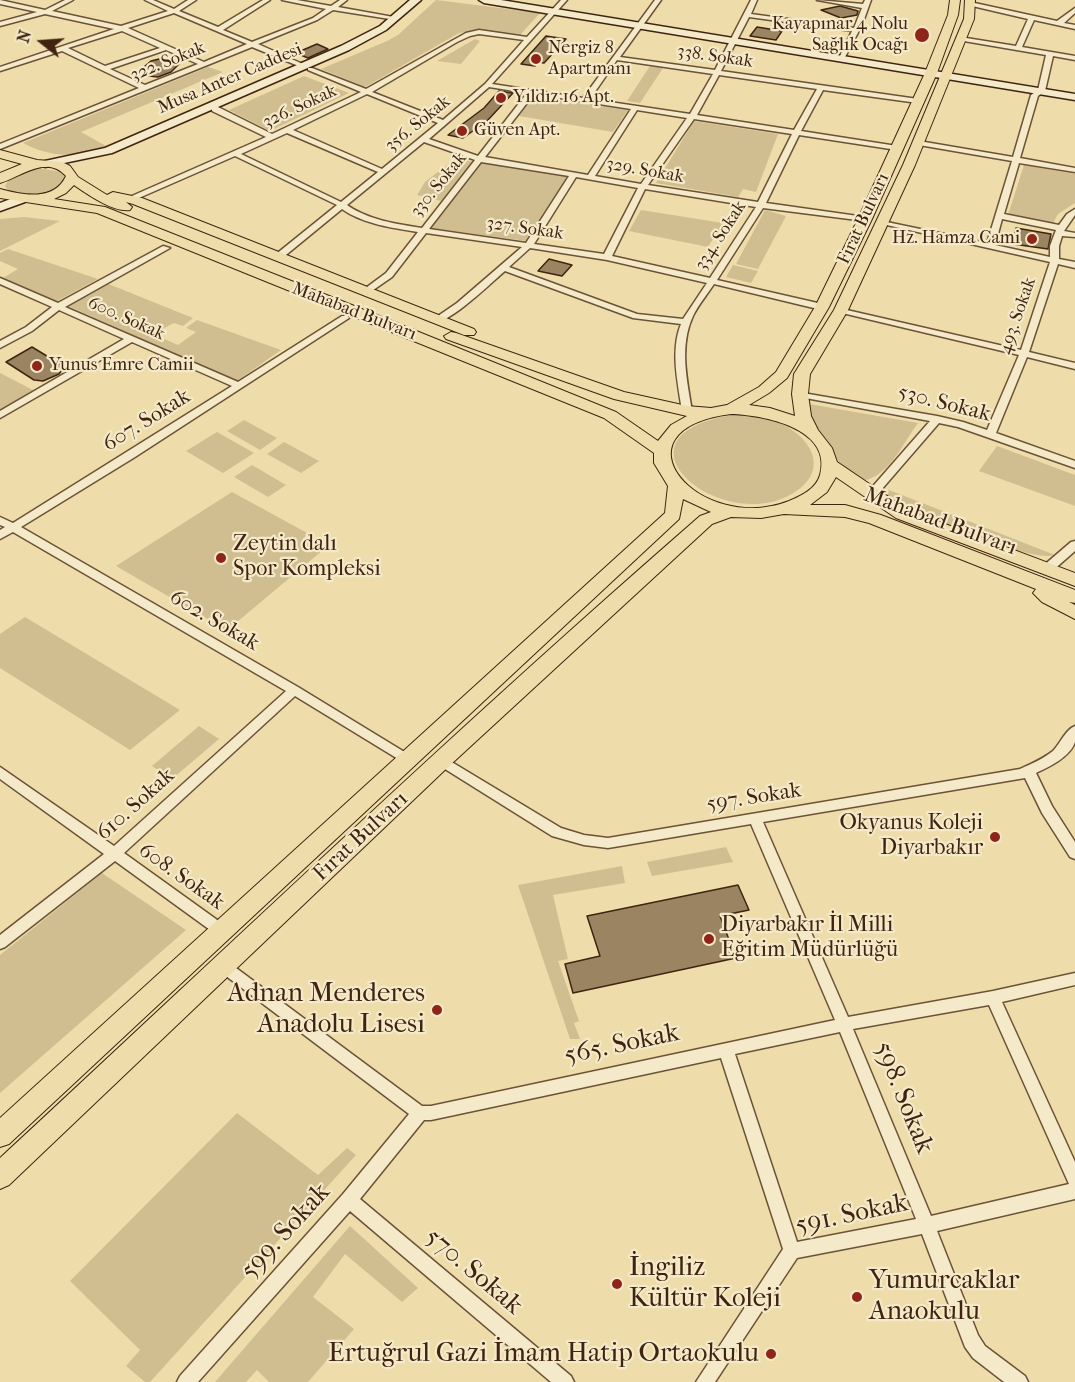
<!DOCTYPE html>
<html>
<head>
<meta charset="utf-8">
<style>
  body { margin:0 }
  #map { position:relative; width:1075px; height:1382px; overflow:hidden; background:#eda; font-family:"IM FELL French Canon",serif }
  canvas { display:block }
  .north { position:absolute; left:12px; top:12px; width:60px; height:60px; -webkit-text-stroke:4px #f4e9c8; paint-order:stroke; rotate:287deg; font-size:16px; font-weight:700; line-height:24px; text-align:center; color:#402411 }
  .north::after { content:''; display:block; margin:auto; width:21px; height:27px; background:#402411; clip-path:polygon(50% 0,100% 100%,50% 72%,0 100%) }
</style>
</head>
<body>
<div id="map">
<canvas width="1075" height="1382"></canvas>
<div class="north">N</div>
</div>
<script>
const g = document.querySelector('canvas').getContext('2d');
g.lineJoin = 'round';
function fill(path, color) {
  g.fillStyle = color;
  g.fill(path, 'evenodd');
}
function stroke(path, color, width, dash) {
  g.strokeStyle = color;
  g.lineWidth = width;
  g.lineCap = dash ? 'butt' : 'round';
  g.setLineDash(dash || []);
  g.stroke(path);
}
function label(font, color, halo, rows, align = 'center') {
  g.font = font + ' "IM FELL French Canon",serif';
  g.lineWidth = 4.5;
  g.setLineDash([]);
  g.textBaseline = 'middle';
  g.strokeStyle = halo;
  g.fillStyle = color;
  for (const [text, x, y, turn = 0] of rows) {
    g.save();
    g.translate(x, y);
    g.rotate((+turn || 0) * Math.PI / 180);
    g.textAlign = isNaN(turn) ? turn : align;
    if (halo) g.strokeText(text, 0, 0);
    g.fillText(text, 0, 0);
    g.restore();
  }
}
fill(new Path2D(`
  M436,0L540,13L520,35L479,30L459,33L365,87L321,69L387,41L398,35Z
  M475,39L480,41L461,64L437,61Z
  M650,66L663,68L640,103L627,101Z
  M208,67L223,72L81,132L106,146C75,158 52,158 23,143Z
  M304,76L349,93L270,131L229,110Z
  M533,97L628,110L613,132L519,116Z
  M694,121L778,134L756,192L743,189L738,197L656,183Z
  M456,158L473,162L441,201L417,195L425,182Z
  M482,163L568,176L527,241L431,228Z
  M1024,165L1075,174V203L1058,214L1053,223L1008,215Z
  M37,168L62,172L66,180C56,195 13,203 5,186L11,176Z
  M641,210L723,223L708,247L629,231Z
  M765,210L786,216L758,269L736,264Z
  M24,217L60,221L0,251V219Z
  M8,249L98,279L57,301L3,278L18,269L0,261V253Z
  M733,265L758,271L751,283L726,277Z
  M106,283L193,318L183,326L174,323L153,334L178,345L196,332L186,328L197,320L281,350L237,381L66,305Z
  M0,373L35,391L0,411Z
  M809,404L918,423C905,440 889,476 865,480C847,483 808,420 809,404Z
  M732,415C747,416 762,417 777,422C814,437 831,473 790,495C718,534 603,436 732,415Z
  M244,420L277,438L260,450L227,431Z
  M217,432L254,453L223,473L186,451Z
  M284,442L319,461L301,473L267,454Z
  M997,446L1075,475V506L979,471Z
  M252,465L286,485L268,497L234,477Z
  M889,490L1055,555C1031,563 924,516 896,503L886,497L885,494Z
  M232,492L309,534L302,539L323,550L225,632L211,621L116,566Z
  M25,617L180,710L130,750L0,668V634Z
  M199,726L219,739L172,779L152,766Z
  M726,847L733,862L652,876L647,862Z
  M622,866L625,883L553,895L568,959L558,961L579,1021L574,1023L580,1039H570L518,885Z
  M102,873L186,930L0,1093V955Z
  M237,1113L318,1175L347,1148L356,1155L150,1382H145L126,1366L140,1350L70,1281Z
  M350,1226L418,1288L402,1302L345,1254L313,1297L354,1329L308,1382H269L257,1370L246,1382H215Z`), '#d0be90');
const building = new Path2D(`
  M840,6L858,11L857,15L841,18L821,10Z
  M757,27L782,31L776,40L750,36Z
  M546,36L566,39L544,63L538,62L535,66L521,64Z
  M317,44L328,49L308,58L296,53Z
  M159,59L178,62L176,64H179L171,72L158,77L140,75L142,72H138L151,61Z
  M499,91L513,93L487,121L463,138L448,135L484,108Z
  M1016,228L1051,234L1048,249L1013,244Z
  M549,259L572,265L562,276L538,271Z
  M32,347L60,364L63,369L59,374L43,381L34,380L6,362Z
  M738,885L749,910L720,916L736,958L573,993L565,964L600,956L587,916Z`);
fill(building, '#9a8461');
stroke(building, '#402411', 1.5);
const street = new Path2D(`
  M0,0L45,10L65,0H73L52,11L121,26L168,11L145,0H153L174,9L188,0H196L179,11L218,27L263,0H270L223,30L252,42L313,18L326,9L282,0H297L331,6L340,0H347L338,7L399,18L396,20L333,10L317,20L258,44L305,65V67H301L252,47L0,149V144L139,88L62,51L0,71V67L114,29L45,14L0,26V22L37,12L0,4ZM174,13L247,44L204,62L128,28ZM122,31L160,48L105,66L68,48ZM166,50L198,64L145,85L110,69Z
  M561,0H567L492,84L583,98L655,0H661L620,57L715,70L751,0H757L751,14L854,28L862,8L817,0L863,4L865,0H871L862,25L844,59L839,58L852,31L749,17L721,71L918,99L922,101L918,103L823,90L801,131L897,146L901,148L897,150L799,135L766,203L865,217L869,219L865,221L763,208L717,280L822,304L826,307L822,310L714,284C707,295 698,305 693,316C679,346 687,380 692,411L690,413H684L682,411C678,383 670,351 681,324L633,318L505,271C492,282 450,323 435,322V318L457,303L522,247L426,233L392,277L366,295L363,294V290L386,273L418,232C393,228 363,224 342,209L281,259H275V255L337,205L235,156L132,201L125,199L266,137L212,111V107H218L272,134L361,92L308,70V68H312L366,89L466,33L479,30L527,37ZM479,34L524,40L485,84L443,120L372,92L457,42L470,36ZM617,60L713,74L690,114L590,99ZM719,75L817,89L794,130L697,115ZM489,87L527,93L478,156L429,139ZM367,94L438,123L382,169L293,130ZM534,94L631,109L588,175L485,157ZM637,110L687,118L641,184L595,176ZM694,119L792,134L758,202L648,185ZM287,133L378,172L341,202L241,154ZM424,142L475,160L422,228C397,224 368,220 347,205ZM481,162L569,176L526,243L429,229ZM576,177L638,188L604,254L534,244ZM645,189L756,207L710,278L612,256ZM530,248L607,260L707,283L683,319L637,314L509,267Z
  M970,2L1057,21L1075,8V13L1064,23L1075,25V29L1034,20L1022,47L1075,56V60L1053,56L1045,91L1038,96L1020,158L1075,168V172L1019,163L1004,214L1059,225L1067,214L1075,209V215L1064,231L1075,233V237L1062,236L1059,246V259L1075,262V268L1058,264L1029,352L1075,363V369L1027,357L996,433L1075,461V468L958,427L939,423L875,497H867L866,495L867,493L930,421L800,397L797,396V392L937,416L963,422L987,430L1019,355L838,312V308L1021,350L1050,262L878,223L882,221L987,243L1012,161L919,145L915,143L919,141L1013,157L1031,95L1038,90L1046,55L958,40V38L960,37L1016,46L1028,19L968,5L967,4ZM1002,219L1056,230L1050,246V257L995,245Z
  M163,246L170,248L65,307L238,382L342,316H348L349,318L135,457L21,527L298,687L411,756L413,759L411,762H403L295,696L124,853L227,927L229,931L227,935L222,937L217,935L115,861L5,947L0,949V935L104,854L0,779V767L114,846L286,691L13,532L0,539V530L5,527L0,525V517L13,523L232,386L132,342L0,418V411L124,339L59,310L32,331L0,348V341L26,327L52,307L0,284V278L58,303Z
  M1075,541V551L1051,572H1043L1042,569L1043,566L1071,542Z
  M1075,726C1075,731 1075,738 1075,742C1070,757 1049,767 1036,773L1052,806L1075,842V859L1070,857L1042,813L1025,778L763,822L848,1017L993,991L1075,973V985L1002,1002L1075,1162V1199L937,1231L978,1335L985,1346L1025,1376L1028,1382H1004L973,1358L965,1347L922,1234L797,1258L715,1382H696L783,1249L721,1058L431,1120H424L360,1199L571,1376L574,1382H551L350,1211L198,1382H177L180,1376L343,1194L409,1114L218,970L216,966L218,962L223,960L228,962L422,1106H431L835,1020L751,824L608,848L584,845L552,836L437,764L435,761L437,758H445L561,828L584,835L608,838L1020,769C1031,764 1043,759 1053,751C1060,744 1066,729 1075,726ZM989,1005L1069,1184L931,1216L853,1029ZM840,1032L916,1219L797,1242L735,1054Z`);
const secondary = new Path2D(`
  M410,0H421L386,30L349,50L112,153L45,167L39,164L45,161L105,148L341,46L380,26Z
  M479,0H501L1075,94V100L484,3Z
  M21,195L27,199L25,202L0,211V203Z`);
const primary = new Path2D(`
  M950,0H960L958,15L937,73L872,219L829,307L787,378L769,393L749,405L770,408L795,416L792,394L794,374L834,310L903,165L964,19L965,0H975L974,19L915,165L848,310L810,374L808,394L811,416L818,430L832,448L837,462L908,510L1075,573V586L896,518L836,477L827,492L810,505H845L881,515L1075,590V603L1069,602L1075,605V619L1042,602L1033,593L1036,589L869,523L845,517L784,514L761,518L731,517L712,524L448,767L9,1185L0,1189V1158C232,943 461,724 700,516L711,512L683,499L679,519L9,1144L0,1147V1118L665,513L668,486L654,463V453L604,418L97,213L0,198V189C22,195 54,202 66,176C46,154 21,177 0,183V173L22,164L0,158V150L37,160L62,162L70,166L78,177L107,195L113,192L142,198L474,329L476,332L474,335H464L133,204L126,202L132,207L130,210C114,213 87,194 74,185L66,193L54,199L105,207L372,313L616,412L658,441L671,425L687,416L614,399L446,339L444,336L451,332L456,333L624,392L687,406L711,408L727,405L759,387L776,372L815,307L858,219L925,73L948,15ZM731,414C763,415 833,428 820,475C816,489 801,496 789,501C699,536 607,430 731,414Z`);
stroke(street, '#6c5237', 3);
stroke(secondary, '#402411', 3);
stroke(primary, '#402411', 2);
fill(street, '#f4e9c8');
fill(secondary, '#f4e9c8');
fill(primary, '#eda');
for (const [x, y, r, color] of [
  [922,35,8,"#8f2418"],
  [536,59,6,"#8f2418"],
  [501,98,6,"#8f2418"],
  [462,131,6,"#8f2418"],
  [1032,239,6,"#8f2418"],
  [37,366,6,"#8f2418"],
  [221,558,6,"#8f2418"],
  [995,837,6,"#8f2418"],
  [709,939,6,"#8f2418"],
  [437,1010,6,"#8f2418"],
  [617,1284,6,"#8f2418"],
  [857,1297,6,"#8f2418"],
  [771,1354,6,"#8f2418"]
]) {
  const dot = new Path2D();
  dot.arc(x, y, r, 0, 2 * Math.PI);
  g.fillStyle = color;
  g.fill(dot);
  stroke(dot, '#f4e9c8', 2);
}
label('18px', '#402411', '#f4e9c8', [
  ["Kayapınar 4 Nolu",908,25,"right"],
  ["Sağlık Ocağı",908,46,"right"],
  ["Nergiz 8",548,49],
  ["Apartmanı",548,70],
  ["Yıldız 16 Apt.",513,98],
  ["Güven Apt.",474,131],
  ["Hz. Hamza Cami",1020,239,"right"],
  ["Yunus Emre Camii",49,366]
], 'left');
label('18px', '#402411', '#f4e9c8', [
  ["338. Sokak",715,57,8],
  ["322. Sokak",168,62,-22],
  ["Musa Anter Caddesi",230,79,-23],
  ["326. Sokak",300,107,-25],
  ["356. Sokak",418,124,-39],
  ["329. Sokak",645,171,10],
  ["330. Sokak",439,185,-51],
  ["Fırat Bulvarı",864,219,-65],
  ["327. Sokak",525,229,8],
  ["334. Sokak",721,236,-57],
  ["Mahabad Bulvarı",354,312,21],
  ["493. Sokak",1018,316,-71],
  ["600. Sokak",126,319,24]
]);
label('22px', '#402411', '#f4e9c8', [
  ["530. Sokak",944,404,14],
  ["607. Sokak",147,421,-32],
  ["Mahabad Bulvarı",940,522,20],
  ["602. Sokak",214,621,30],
  ["597. Sokak",754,798,-9],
  ["610. Sokak",136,805,-42],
  ["Fırat Bulvarı",361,837,-43],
  ["608. Sokak",181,877,35]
]);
label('22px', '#402411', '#f4e9c8', [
  ["Zeytin dalı",233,545],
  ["Spor Kompleksi",233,570],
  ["Okyanus Koleji",983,824,"right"],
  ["Diyarbakır",983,849,"right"],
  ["Diyarbakır İl Milli",721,926],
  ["Eğitim Müdürlüğü",721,951]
], 'left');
label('27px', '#402411', '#f4e9c8', [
  ["Adnan Menderes",425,994],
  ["Anadolu Lisesi",425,1025],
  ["İngiliz",629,1268,"left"],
  ["Kültür Koleji",629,1299,"left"],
  ["Yumurcaklar",869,1281,"left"],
  ["Anaokulu",869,1312,"left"],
  ["Ertuğrul Gazi İmam Hatip Ortaokulu",759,1354]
], 'right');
label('27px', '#402411', '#f4e9c8', [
  ["565. Sokak",622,1045,-12],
  ["598. Sokak",903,1098,68],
  ["591. Sokak",852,1215,-12],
  ["599. Sokak",286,1232,-48],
  ["570. Sokak",473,1272,40]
]);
</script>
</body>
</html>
